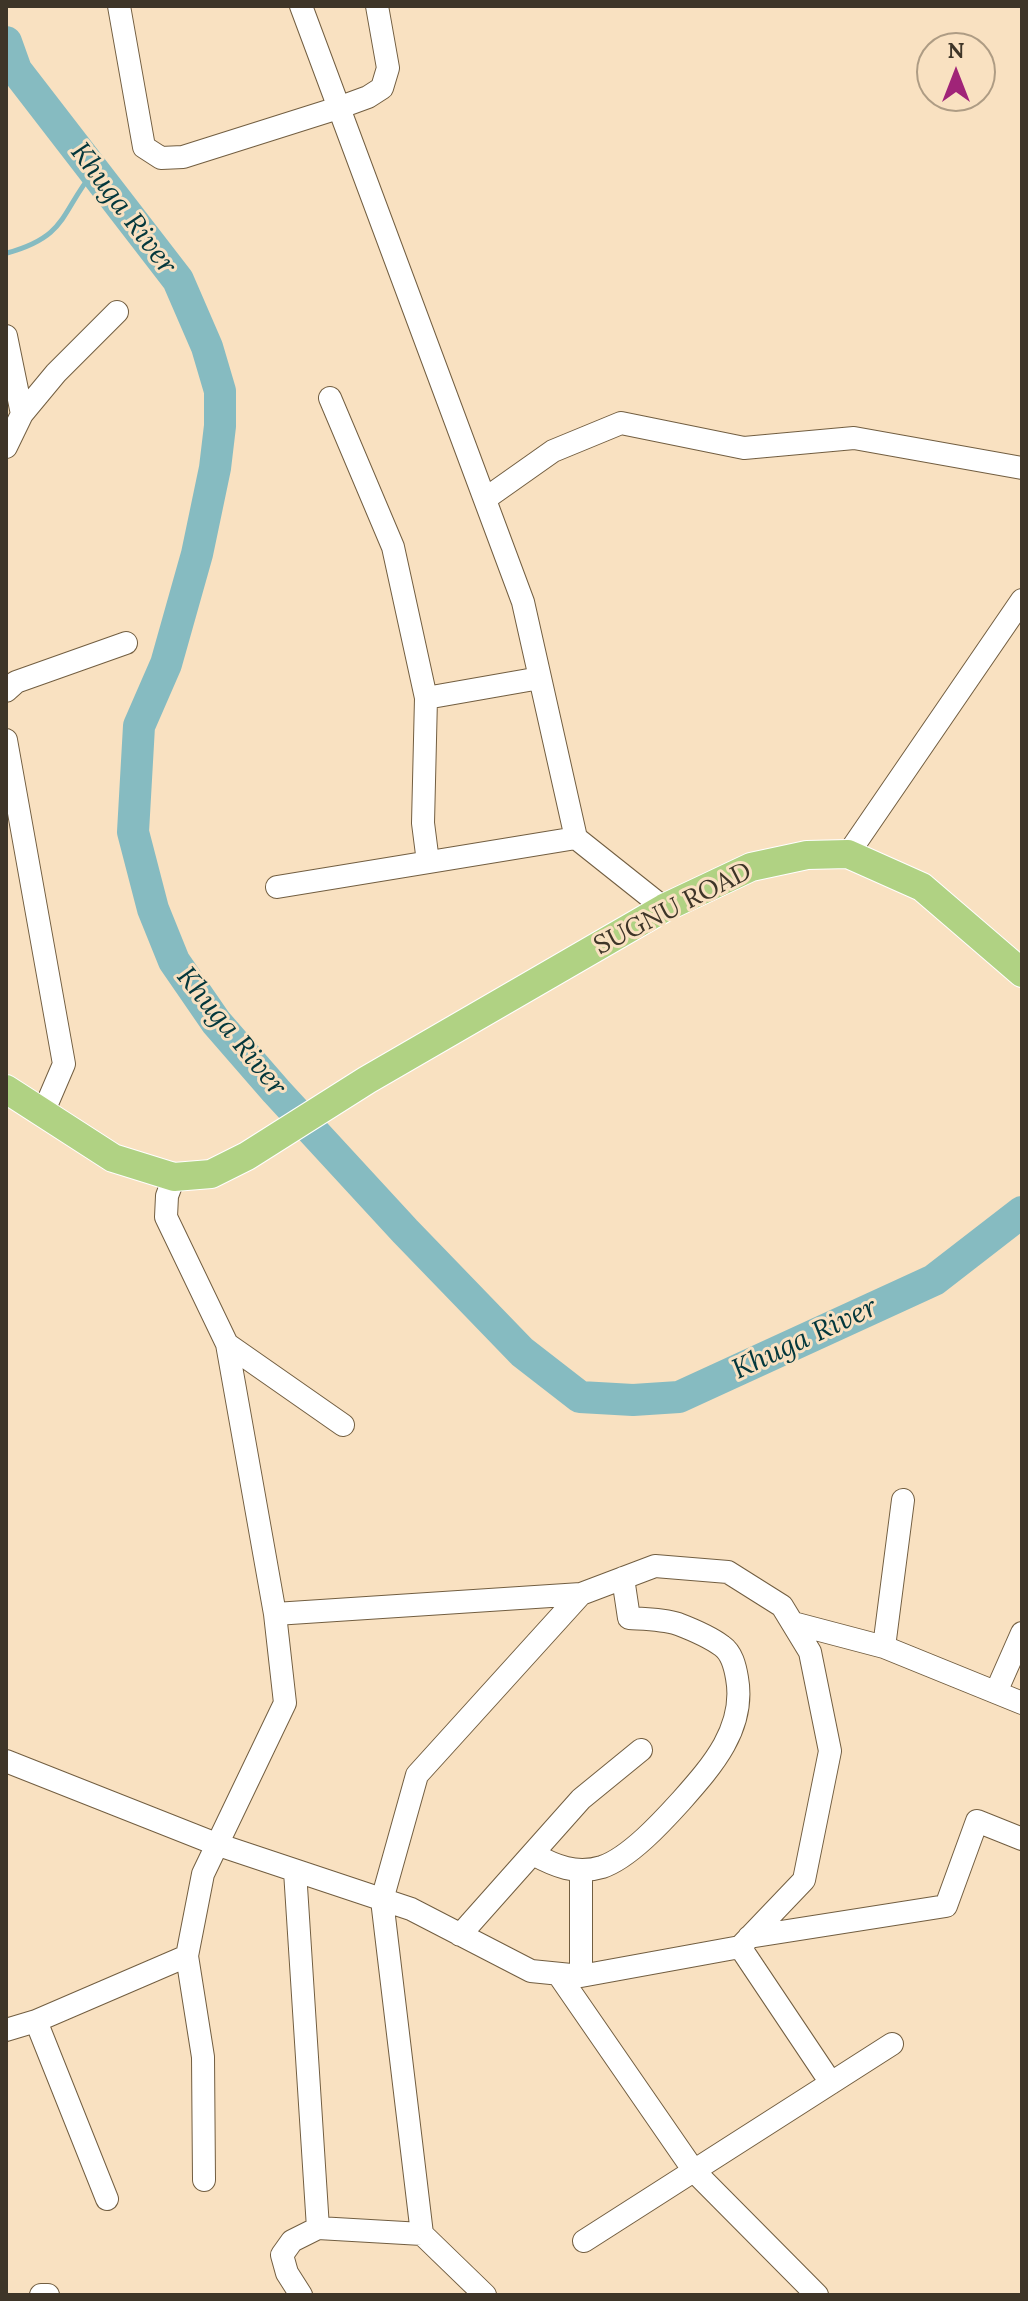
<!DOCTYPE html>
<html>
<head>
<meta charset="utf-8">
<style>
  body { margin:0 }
  #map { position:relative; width:1028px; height:2301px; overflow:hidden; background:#f9e1c1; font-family:Lora,serif }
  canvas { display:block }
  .frame { position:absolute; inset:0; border:8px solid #3e3528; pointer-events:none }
  .north { position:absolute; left:916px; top:32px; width:80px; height:80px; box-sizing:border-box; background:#f9e1c1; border:2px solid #ae9c84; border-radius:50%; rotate:0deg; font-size:22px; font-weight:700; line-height:32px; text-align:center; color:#3e3528 }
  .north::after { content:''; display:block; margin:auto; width:28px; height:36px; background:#a02478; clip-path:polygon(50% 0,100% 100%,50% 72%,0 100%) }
</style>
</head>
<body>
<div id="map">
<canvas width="1028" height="2301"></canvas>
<div class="frame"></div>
<div class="north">N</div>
</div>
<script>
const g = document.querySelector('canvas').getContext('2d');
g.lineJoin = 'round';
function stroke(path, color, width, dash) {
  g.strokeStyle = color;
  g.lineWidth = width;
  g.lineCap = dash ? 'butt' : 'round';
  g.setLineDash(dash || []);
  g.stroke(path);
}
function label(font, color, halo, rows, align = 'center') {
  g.font = font + ' Lora,serif';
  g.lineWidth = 6;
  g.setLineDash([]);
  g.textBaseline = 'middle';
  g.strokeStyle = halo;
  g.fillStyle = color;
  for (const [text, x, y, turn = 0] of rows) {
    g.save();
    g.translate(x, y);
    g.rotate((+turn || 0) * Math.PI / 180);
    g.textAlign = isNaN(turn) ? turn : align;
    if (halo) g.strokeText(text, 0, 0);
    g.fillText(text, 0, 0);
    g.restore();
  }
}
stroke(new Path2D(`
  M7,253C68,236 60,213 94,171`), '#86bbc1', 5);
stroke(new Path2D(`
  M6,42L16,70L178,280L207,347L220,391V426L215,468L197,554L166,664L139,726L133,832L153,909L174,961L216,1022L276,1091L405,1231L522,1352L580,1397L633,1400L679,1397L934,1280L1022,1212`), '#86bbc1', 32);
const minor = new Path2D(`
  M119,6L144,147L161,158L183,157L338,108L368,97L382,88L388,68L377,6
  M301,6L523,602L576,838L664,908
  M6,336L22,414
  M330,398L393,547L426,698L423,823L428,862
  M6,447L22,414L56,373L117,312
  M485,499L553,451L621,423L744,448L854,438L1022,468
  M6,691L16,682L126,643
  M426,698L540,678
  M6,740L64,1064L43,1113
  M848,854L1022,600
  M277,887L576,838
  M227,1344L343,1425
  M793,1623L884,1647L1022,1703
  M884,1647L903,1500
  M996,1692L1022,1633
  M6,1761L216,1844L411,1909L531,1971L581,1976L740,1947L804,1880L830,1751L810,1652L782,1606L728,1572L655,1566L581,1594L275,1614
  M533,1854C555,1866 576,1875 602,1867C629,1858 662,1822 681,1801C712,1766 746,1728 737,1678C735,1666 732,1653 722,1646C710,1637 691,1629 678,1624C663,1619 645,1619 629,1618L623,1578
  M581,1870V1976
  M295,1871L318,2228
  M460,1935L581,1799L641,1750
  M749,1937L946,1906L977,1821L1022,1839
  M740,1947L831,2083
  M187,1956L203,2057L204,2180
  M558,1974L694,2171L817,2295
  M36,2021L107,2199
  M6,2030L36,2021L187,1956L203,1874L285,1703L275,1614L227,1344L166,1217L167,1196L174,1177
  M584,2241L892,2044
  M41,2295H48
  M301,2295L287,2273L282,2255L292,2241L318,2228L422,2234
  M485,2295L422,2234L382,1900L417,1775L581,1594`);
const major = new Path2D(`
  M6,1089L113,1158L174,1177L211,1174L247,1156L367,1080L664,908L751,867L807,855L848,854L922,887L1022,973`);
stroke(minor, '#725e41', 24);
stroke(major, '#fff', 30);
stroke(minor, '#fff', 22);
stroke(major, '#b0d283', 28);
label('26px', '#3e3528', '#f9e1c1', [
  ["SUGNU ROAD",673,909,-27]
]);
label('italic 28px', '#03373c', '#f9e1c1', [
  ["Khuga River",123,209,53],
  ["Khuga River",231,1032,51],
  ["Khuga River",805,1339,-25]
]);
</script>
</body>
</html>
